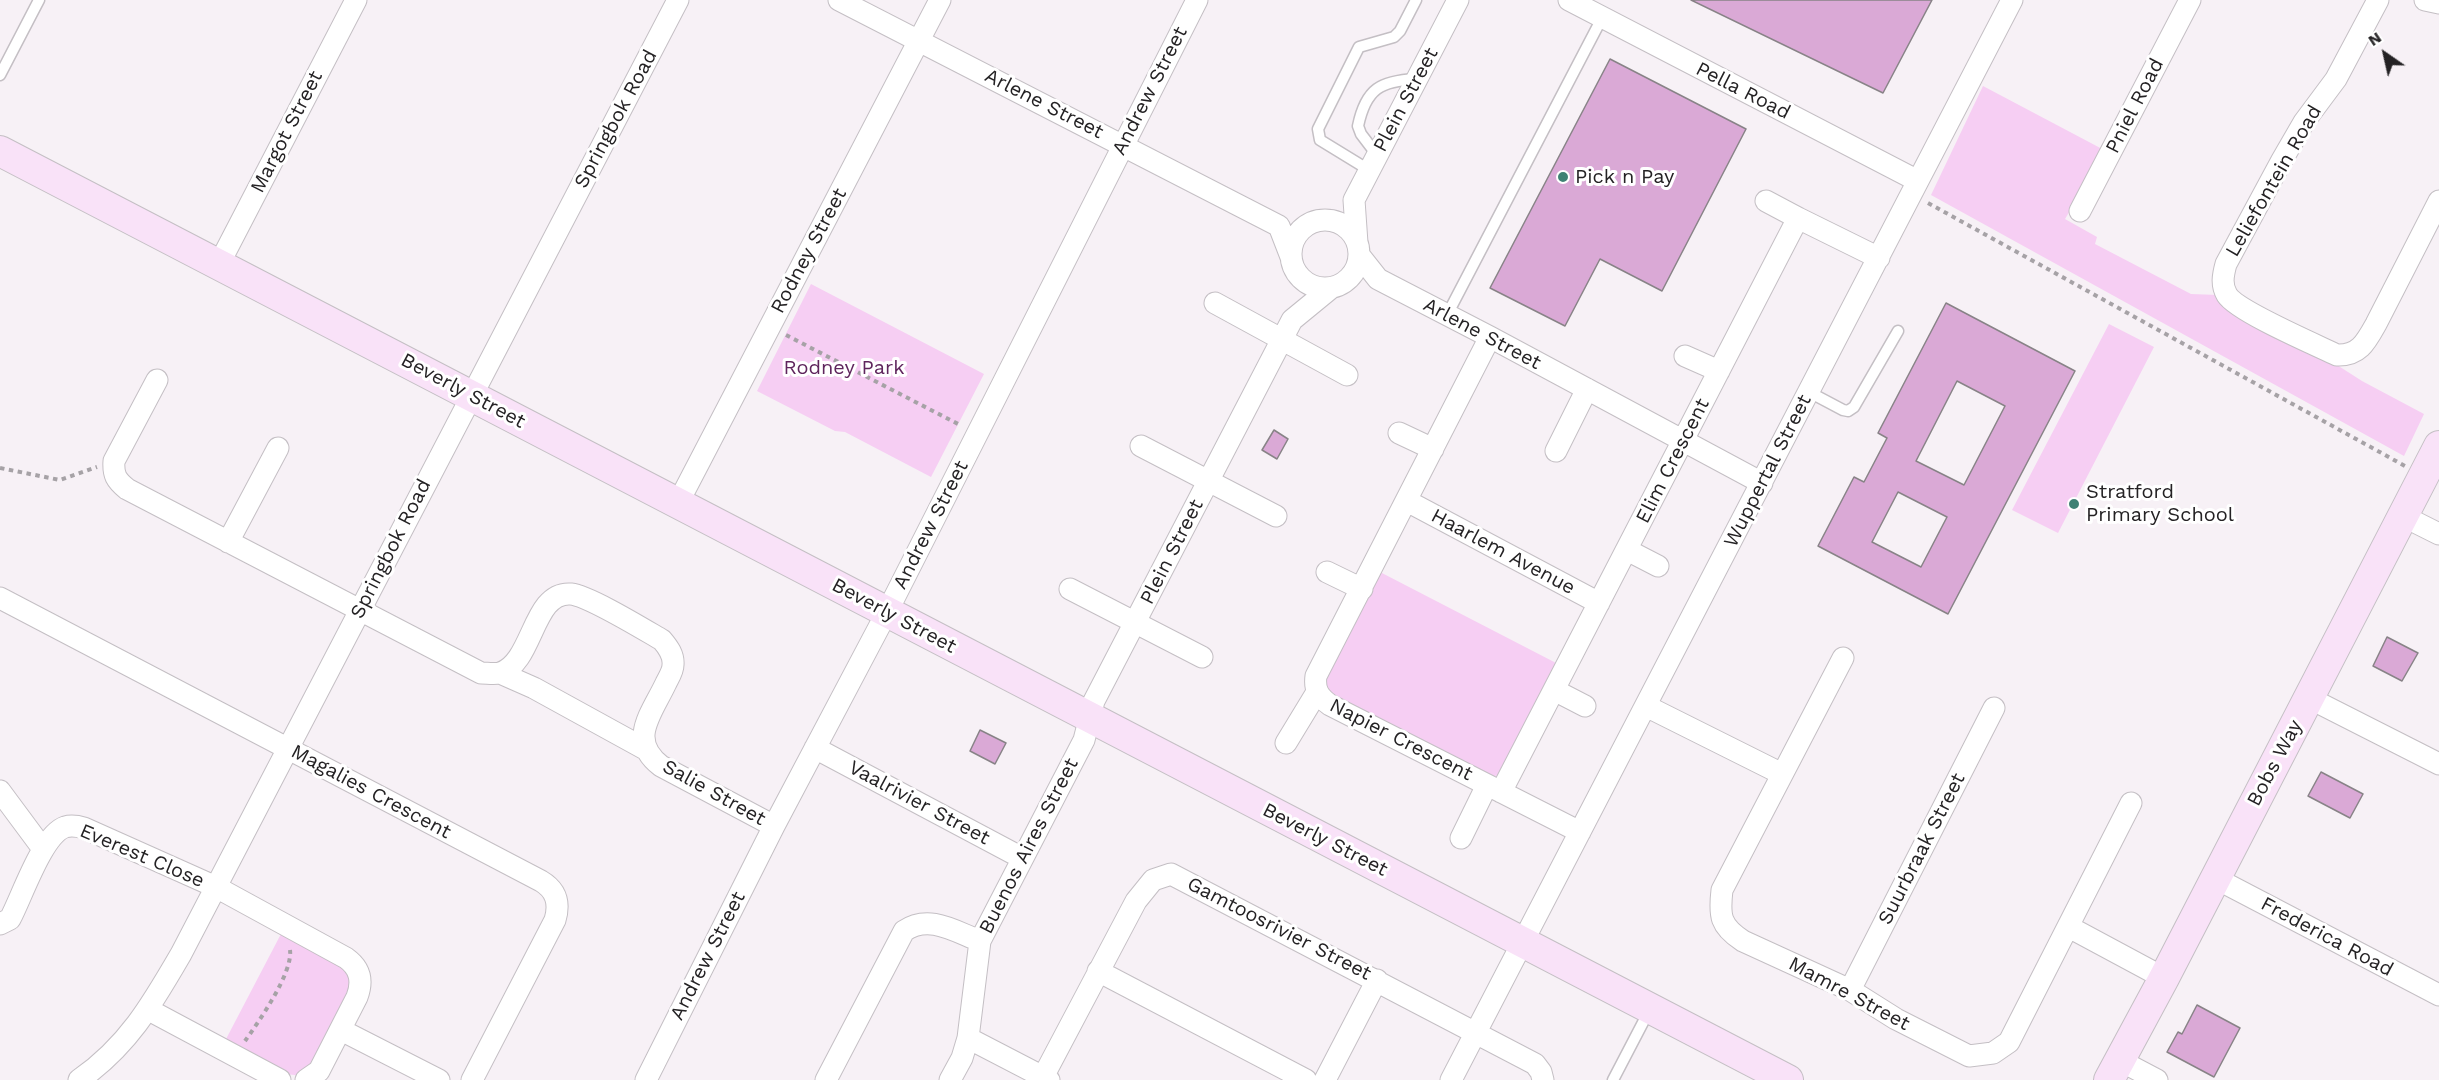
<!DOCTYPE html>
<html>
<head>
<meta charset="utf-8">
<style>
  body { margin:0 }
  #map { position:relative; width:2439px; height:1080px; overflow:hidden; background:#f7f1f6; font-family:"Work Sans",sans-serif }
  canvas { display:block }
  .north { position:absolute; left:2355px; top:24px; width:60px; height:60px; -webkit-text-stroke:4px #fff; paint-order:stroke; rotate:326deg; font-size:16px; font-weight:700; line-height:24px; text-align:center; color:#242224 }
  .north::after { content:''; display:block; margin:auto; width:21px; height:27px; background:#242224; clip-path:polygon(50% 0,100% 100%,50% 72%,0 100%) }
</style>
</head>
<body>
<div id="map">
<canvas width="2439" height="1080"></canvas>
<div class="north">N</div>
</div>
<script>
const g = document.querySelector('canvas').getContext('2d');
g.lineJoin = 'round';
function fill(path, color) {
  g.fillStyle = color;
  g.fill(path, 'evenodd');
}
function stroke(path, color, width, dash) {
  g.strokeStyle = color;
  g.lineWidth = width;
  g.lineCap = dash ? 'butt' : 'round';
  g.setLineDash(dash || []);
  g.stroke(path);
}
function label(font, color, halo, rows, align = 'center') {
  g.font = font + ' "Work Sans",sans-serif';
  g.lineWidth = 6;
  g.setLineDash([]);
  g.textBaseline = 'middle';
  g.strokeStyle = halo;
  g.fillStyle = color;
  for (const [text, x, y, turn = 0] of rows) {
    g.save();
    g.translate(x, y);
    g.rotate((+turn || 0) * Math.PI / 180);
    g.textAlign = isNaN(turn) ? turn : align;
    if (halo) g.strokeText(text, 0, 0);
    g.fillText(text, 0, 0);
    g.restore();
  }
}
fill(new Path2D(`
  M1983,86L2106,151L2065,219L2097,237L2095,244L2191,294L2218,295L2337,365L2362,381L2424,414L2404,456L1931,195Z
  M811,284L984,374L931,477L845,432L835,431L757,391Z
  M2109,324L2154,347L2058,533L2012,510Z
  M1380,572L1558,664L1499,775L1491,777L1330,695L1326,689L1325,681Z
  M282,932L343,964L353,984C344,1004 321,1065 302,1074C298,1076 293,1075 288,1074L225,1041Z`), '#f6cef3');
const building = new Path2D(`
  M1691,0H1932L1883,93Z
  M1610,59L1746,129L1662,291L1600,259L1565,326L1490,288Z
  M1946,303L2075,371L1948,614L1818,546L1854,477L1864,482L1887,438L1878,433ZM1957,381L2005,406L1964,485L1916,461ZM1898,492L1947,517L1921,567L1872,542Z
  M1274,430L1288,439L1277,459L1262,450Z
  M2387,637L2418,653L2402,681L2373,666Z
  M980,730L1006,743L995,764L970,751Z
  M2321,772L2363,794L2350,818L2308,796Z
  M2197,1005L2240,1028L2214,1077L2167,1052L2178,1032L2182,1034Z`);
fill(building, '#daa9d6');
stroke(building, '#888387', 1.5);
const lane = new Path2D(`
  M0,75L39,0
  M1377,155L1361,134L1358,126C1366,88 1381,81 1416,79
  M1369,170L1320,140L1318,129L1359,47L1394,37L1400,31L1416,0
  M1447,315L1602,18
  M1809,392L1843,410L1848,411L1854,407L1898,331
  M1613,1080L1650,1009`);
const street = new Path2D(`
  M839,0L1279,226L1291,257
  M1569,0L1918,181
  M2378,0L2336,79L2304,122L2282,160L2226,264C2223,275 2221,285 2227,295C2237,311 2316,345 2337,355C2359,356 2366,342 2376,324L2439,201
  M2425,0L2439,3
  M1766,201L1798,218
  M2080,211L2190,0
  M1291 254a34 34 0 1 1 68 0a34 34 0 1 1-68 0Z
  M1357,243L1354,200L1458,0
  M1359,255L1378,279L1490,337L1762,483
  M219,264L356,0
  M1215,303L1347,375
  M1490,337L1316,676C1314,690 1319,697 1330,705L1580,832
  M1685,356L1719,371
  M157,380L114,461C113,475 116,480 127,489L481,673C487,673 494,674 500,673C534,662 532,591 571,594C589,596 643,629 662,640C668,647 674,655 673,665C673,671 669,677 666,683C652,713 627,740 661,766L774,826
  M1399,433L1433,449
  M1141,446L1276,516
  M1556,451L1587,389
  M1407,501L1599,603
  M678,503L940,0
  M2403,516L2439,534
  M228,542L278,448
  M1627,550L1658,566
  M1327,572L1362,589
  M1070,589L1202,657
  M0,598L541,881C556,890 560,903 555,920L472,1080
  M1843,658L1722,890C1719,916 1720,926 1743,941L1850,990L1896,1019L1969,1056L1993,1053L2009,1042L2131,803
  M500,673L534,688L645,749
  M1554,690L1585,706
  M2309,698L2439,764
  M1646,706L1782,774
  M1286,743L1317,692
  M815,748L1022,858
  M0,791L43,849
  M1501,792L1798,218L1879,258
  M1461,838L1487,785
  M2215,878L2439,995
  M0,924L10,919C22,897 42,835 65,827C72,825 77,826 84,828L216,887L346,958C360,968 363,981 357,997L319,1071L306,1080
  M2069,927L2164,978
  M1098,971L1306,1080
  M1850,990L1994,708
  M149,1010L280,1080
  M341,1030L439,1080
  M968,1038L1049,1080
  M2119,1060L2157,1080
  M1043,1077L1136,901L1153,880L1171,874L1535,1064L1541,1072L1543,1080
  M79,1080C128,1046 152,1004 181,954L678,0
  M646,1080L774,826L887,612L1197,0
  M826,1080L904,931C929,914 954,931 980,941
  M950,1080L962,1058L968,1038L980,941L1084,740L1094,701L1292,320L1331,288
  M1325,1080L1377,980
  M1451,1080L2012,0`);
const secondary = new Path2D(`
  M0,151L1788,1080
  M2109,1080L2164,978L2439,446`);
stroke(lane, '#c4bfc4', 13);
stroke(street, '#c4bfc4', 23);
stroke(secondary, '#c4bfc4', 32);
stroke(new Path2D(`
  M1928,203L2405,466
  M786,335L960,425
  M0,468L60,480L97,467
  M245,1041C259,1021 293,973 290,950`), '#a6a2a6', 4, [4.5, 4.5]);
stroke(lane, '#fff', 10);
stroke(street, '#fff', 21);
stroke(secondary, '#f9e2f8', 30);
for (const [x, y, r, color] of [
  [1563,177,6,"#3f8274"],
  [2074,504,6,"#3f8274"]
]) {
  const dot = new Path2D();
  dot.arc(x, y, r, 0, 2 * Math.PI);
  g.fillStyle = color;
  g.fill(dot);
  stroke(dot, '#fff', 2);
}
label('20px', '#242224', '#fff', [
  ["Andrew Street",1150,91,-63],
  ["Pella Road",1743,91,27],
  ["Plein Street",1406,100,-62],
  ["Arlene Street",1044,104,27],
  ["Pniel Road",2135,106,-63],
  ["Springbok Road",616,119,-62],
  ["Margot Street",287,132,-63],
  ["Leliefontein Road",2274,181,-60],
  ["Rodney Street",809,251,-62],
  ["Arlene Street",1482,334,28],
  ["Beverly Street",463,391,28],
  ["Elim Crescent",1673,461,-63],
  ["Wuppertal Street",1768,471,-63],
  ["Andrew Street",931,525,-63],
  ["Springbok Road",391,549,-63],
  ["Plein Street",1172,552,-63],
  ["Haarlem Avenue",1503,552,28],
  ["Beverly Street",894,616,28],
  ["Napier Crescent",1401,740,27],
  ["Bobs Way",2275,763,-62],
  ["Magalies Crescent",371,792,28],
  ["Salie Street",714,793,29],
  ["Vaalrivier Street",919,803,28],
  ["Beverly Street",1325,840,27],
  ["Buenos Aires Street",1029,846,-63],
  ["Suurbraak Street",1922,849,-63],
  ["Everest Close",142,856,23],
  ["Gamtoosrivier Street",1279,929,27],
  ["Frederica Road",2327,937,28],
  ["Andrew Street",708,956,-63],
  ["Mamre Street",1849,994,28]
]);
label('20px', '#242224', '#fff', [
  ["Pick n Pay",1575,177],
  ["Stratford",2086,492],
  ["Primary School",2086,515]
], 'left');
label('20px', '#5f255d', '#fff', [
  ["Rodney Park",844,368]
]);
</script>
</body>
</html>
